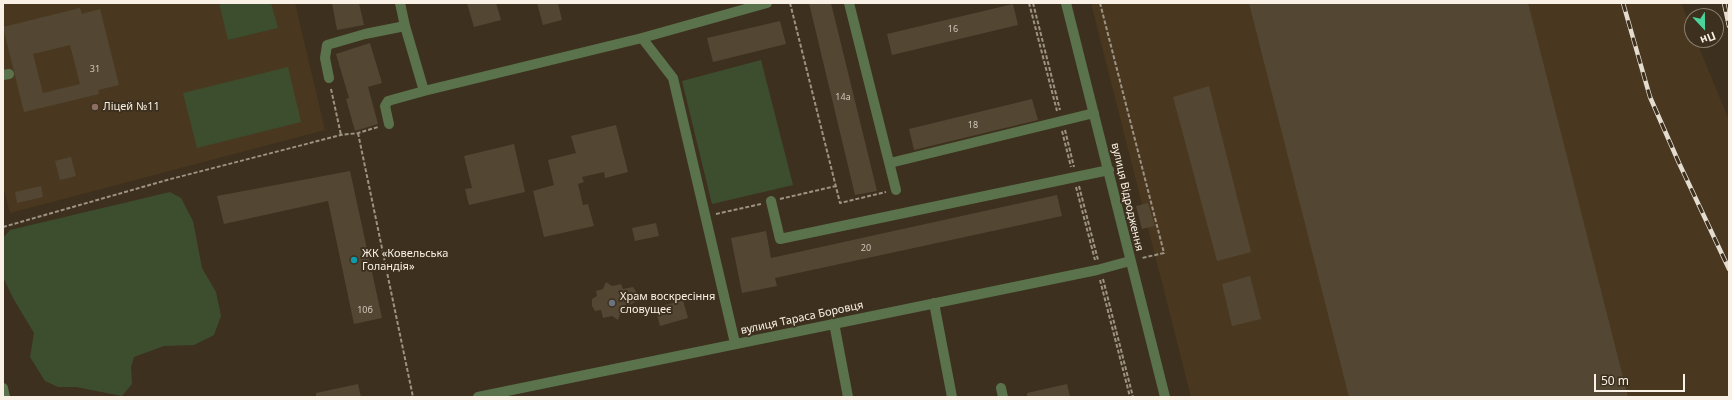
<!DOCTYPE html>
<html>
<head>
<meta charset="utf-8">
<style>
  body { margin:0 }
  #map { position:relative; width:1732px; height:400px; overflow:hidden; background:#3d301e; font-family:"Noto Sans",sans-serif }
  canvas { display:block }
  .frame { position:absolute; inset:0; border:4px solid #f9f1e5; pointer-events:none }
  .north { position:absolute; left:1684px; top:8px; width:40px; height:40px; box-sizing:border-box; background:#3d301e; border:1px solid #887d6e; border-radius:50%; rotate:158deg; font-size:11px; font-weight:700; line-height:16px; text-align:center; color:#f9f1e5 }
  .north::after { content:''; display:block; margin:auto; width:14px; height:18px; background:#4ad49c; clip-path:polygon(50% 0,100% 100%,50% 72%,0 100%) }
  .scale { position:absolute; left:1594px; top:374px; width:91px; height:18px; box-sizing:border-box; border:2px solid #f9f1e5; border-top:0; padding-left:5px; font-size:12px; line-height:14px; white-space:nowrap; color:#f9f1e5; -webkit-text-stroke:3px #3d301e; paint-order:stroke }
</style>
</head>
<body>
<div id="map">
<canvas width="1732" height="400"></canvas>
<div class="frame"></div>
<div class="north">Пн</div>
<div class="scale">50 m</div>
</div>
<script>
const g = document.querySelector('canvas').getContext('2d');
g.lineJoin = 'round';
function fill(path, color) {
  g.fillStyle = color;
  g.fill(path, 'evenodd');
}
function stroke(path, color, width, dash) {
  g.strokeStyle = color;
  g.lineWidth = width;
  g.lineCap = dash ? 'butt' : 'round';
  g.setLineDash(dash || []);
  g.stroke(path);
}
function label(font, color, halo, rows, align = 'center') {
  g.font = font + ' "Noto Sans",sans-serif';
  g.lineWidth = 4;
  g.setLineDash([]);
  g.textBaseline = 'middle';
  g.strokeStyle = halo;
  g.fillStyle = color;
  for (const [text, x, y, turn = 0] of rows) {
    g.save();
    g.translate(x, y);
    g.rotate((+turn || 0) * Math.PI / 180);
    g.textAlign = isNaN(turn) ? turn : align;
    if (halo) g.strokeText(text, 0, 0);
    g.fillText(text, 0, 0);
    g.restore();
  }
}
fill(new Path2D(`
  M3,3H219L229,40L277,28L271,3H295L325,130L10,213L3,186Z
  M1091,3H1681L1692,30V40H1696L1729,120V397H1191Z`), '#49381f');
fill(new Path2D(`
  M219,3H271L278,28L228,40Z
  M761,60L793,185L712,204L682,81Z
  M288,67L301,122L197,148L183,93Z
  M170,192L181,198L193,221L202,268L216,292L221,316L214,335L194,345L164,346L134,357L131,367L132,384L122,396L76,387H58L45,381L30,357L34,333L13,298L3,277V238L10,230Z`), '#3d4e2f');
fill(new Path2D(`
  M332,3H359L364,25L337,30Z
  M467,3H496L501,20L474,27Z
  M537,3H558L562,20L543,25Z
  M809,3H831L877,191L855,195Z
  M1249,3H1528L1628,397H1349Z
  M1013,4L1018,25L892,55L887,34Z
  M80,8L82,14L100,9L119,85L98,90L99,94L24,112L3,27ZM70,45L80,84L43,93L33,54Z
  M780,21L786,44L713,62L707,38Z
  M370,43L382,83L368,87L378,124L355,131L346,99L349,98L336,54Z
  M1209,86L1251,252L1217,261L1173,97Z
  M1032,99L1038,120L914,150L909,129Z
  M616,125L628,172L605,178L604,172L582,177L584,182L578,184L583,205L588,204L594,226L544,237L533,191L554,185L548,160L576,153L571,136Z
  M514,144L525,192L469,205L465,189L472,188L464,156Z
  M71,157L76,176L60,180L55,161Z
  M350,171L382,318L354,324L328,201L224,224L217,196Z
  M41,186L43,197L17,203L15,192Z
  M1057,195L1062,216L775,278L777,286L742,293L731,238L766,231L771,258Z
  M1148,203L1155,226L1142,229L1136,206Z
  M656,223L659,236L635,241L632,228Z
  M1250,276L1261,319L1232,326L1222,284Z
  M606,282L612,286L621,284L623,289L633,287L638,294L637,301L628,306L629,311L620,314L618,320L612,316L603,318L601,310L595,311L592,306V299L597,296L596,291L603,289Z
  M683,300L688,318L660,326L655,308Z
  M358,384L361,397H316V393Z
  M1067,384L1070,397H1027V393Z`), '#534733');
stroke(new Path2D(`
  M790,3L840,203L886,192
  M1029,3L1057,111
  M1033,3L1060,110
  M1100,3L1164,253L1142,258
  M331,89L341,135
  M1065,130L1074,167
  M1062,131L1071,167
  M358,133L413,397
  M1079,186L1098,260
  M1076,187L1095,260
  M780,199L836,186
  M716,214L761,204
  M3,227L167,180L341,135L358,133L378,127
  M1103,279L1133,397
  M1100,280L1130,397`), '#9d9384', 2, [4, 2]);
stroke(new Path2D(`
  M400,3L405,26L424,91L642,38L767,3
  M849,3L896,190
  M1066,3L1165,397
  M642,38L673,78L735,343
  M3,75L9,74
  M329,78L325,58L327,45L365,34L405,26
  M389,124L385,106L388,101L424,91
  M890,163L1094,113
  M771,201L780,239L1109,170
  M934,303L952,397
  M834,323L848,397
  M3,388L5,397
  M1001,388L1003,397
  M478,397L1097,270L1130,261`), '#5a734d', 10);
const rail = new Path2D(`
  M1623,3L1650,97L1679,163L1729,269
  M1724,3L1729,26`);
stroke(rail, '#e5dcd0', 4.5);
stroke(rail, '#3d301e', 3, [9]);
for (const [x, y, r, color] of [
  [95,107,4,"#8d6e63"],
  [354,260,4,"#0f9aa8"],
  [612,303,4,"#6b7280"]
]) {
  const dot = new Path2D();
  dot.arc(x, y, r, 0, 2 * Math.PI);
  g.fillStyle = color;
  g.fill(dot);
  stroke(dot, '#3d301e', 1.5);
}
label('9px', '#d0c6b8', null, [
  ["16",953,29],
  ["31",95,69],
  ["14а",843,97],
  ["18",973,125],
  ["20",866,248],
  ["10б",365,310]
]);
label('11px', '#f9f1e5', '#3d301e', [
  ["Ліцей №11",103,107],
  ["ЖК «Ковельська",362,254],
  ["Голандія»",362,267],
  ["Храм воскресіння",620,297],
  ["словущеє",620,310]
], 'left');
label('11px', '#f9f1e5', '#3d301e', [
  ["вулиця Відродження",1127,197,77],
  ["вулиця Тараса Боровця",802,318,-12]
]);
</script>
</body>
</html>
